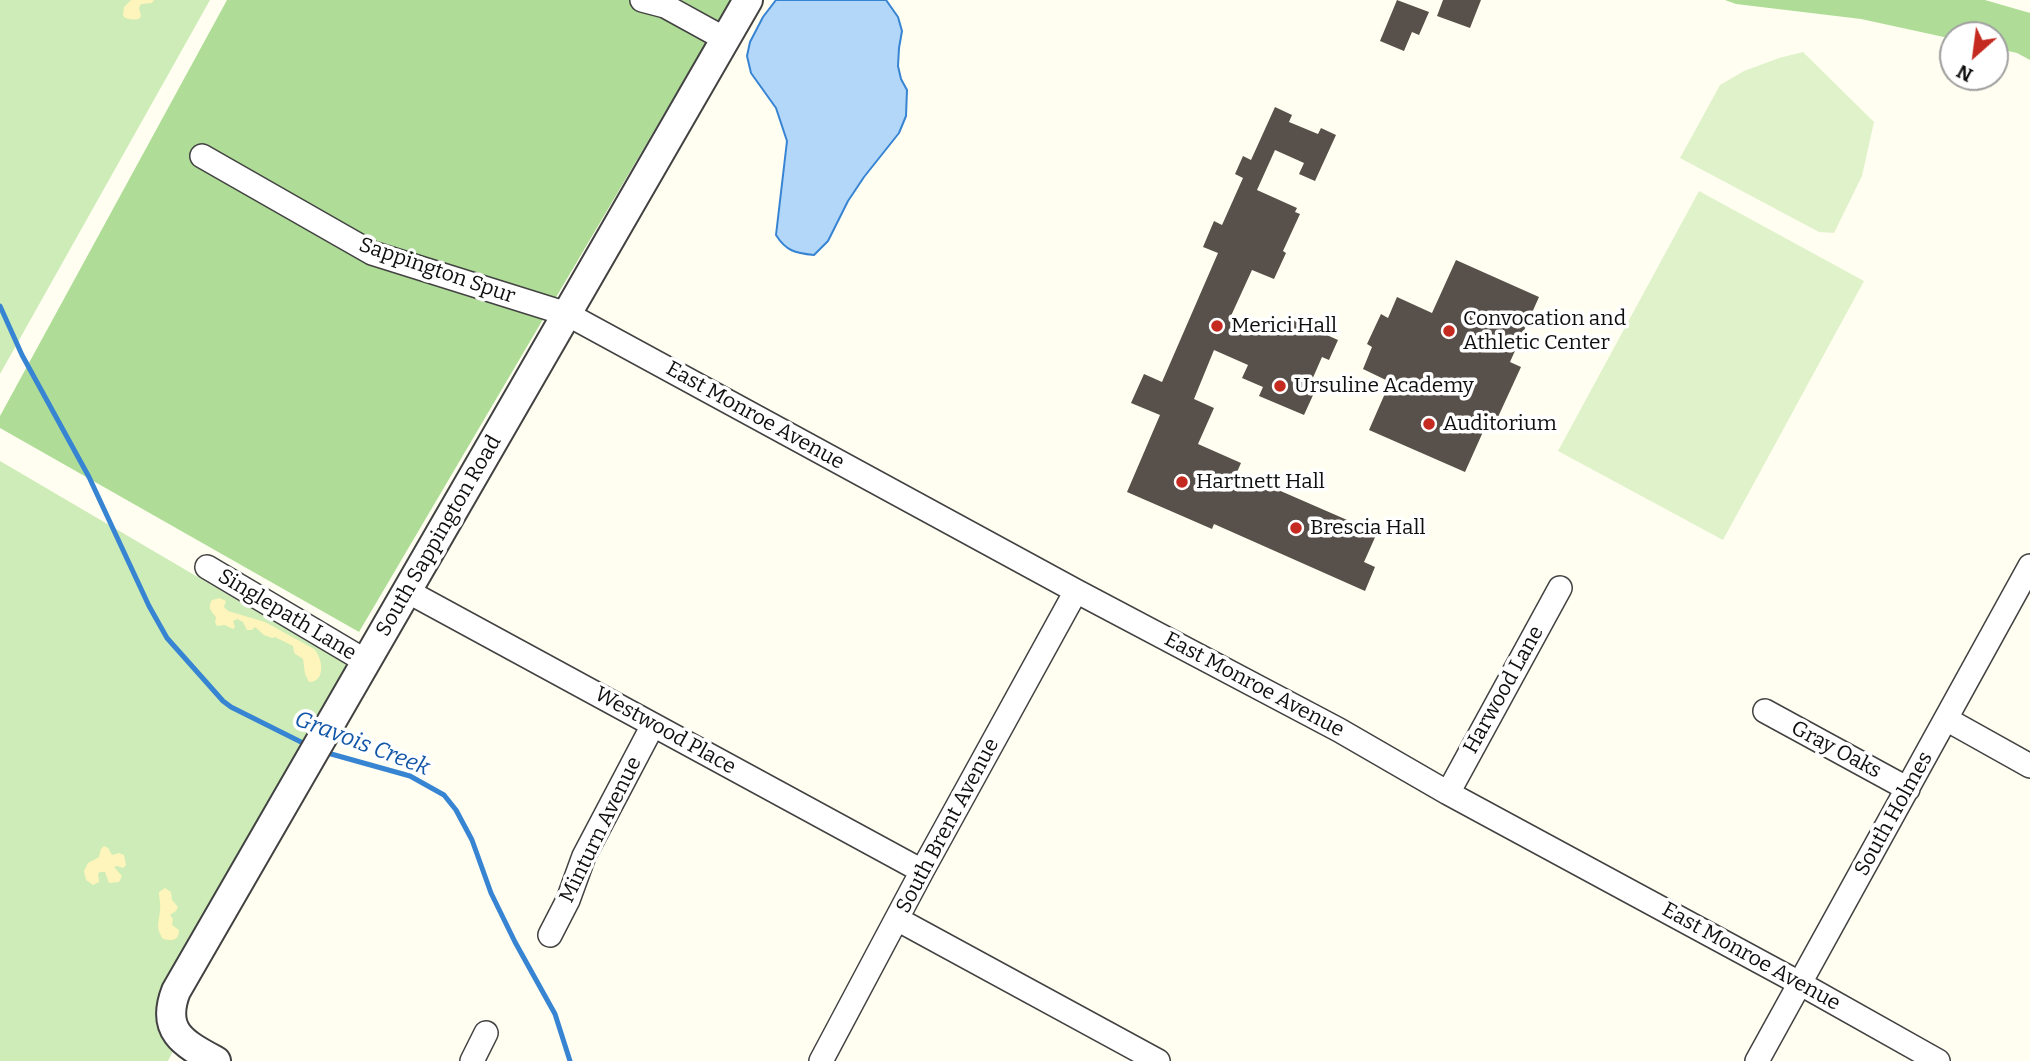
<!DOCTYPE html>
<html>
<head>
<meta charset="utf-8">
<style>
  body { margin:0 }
  #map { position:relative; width:2030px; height:1061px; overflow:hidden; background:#fffef1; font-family:Bitter,serif }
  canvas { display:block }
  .north { position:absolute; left:1939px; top:21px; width:70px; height:70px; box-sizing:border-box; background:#fff; border:2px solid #9f9f9f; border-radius:50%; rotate:208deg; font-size:19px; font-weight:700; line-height:28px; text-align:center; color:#0f0f0f }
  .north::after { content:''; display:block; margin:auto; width:24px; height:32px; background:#c52a20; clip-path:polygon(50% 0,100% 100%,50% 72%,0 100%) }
</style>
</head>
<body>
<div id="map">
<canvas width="2030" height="1061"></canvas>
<div class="north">N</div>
</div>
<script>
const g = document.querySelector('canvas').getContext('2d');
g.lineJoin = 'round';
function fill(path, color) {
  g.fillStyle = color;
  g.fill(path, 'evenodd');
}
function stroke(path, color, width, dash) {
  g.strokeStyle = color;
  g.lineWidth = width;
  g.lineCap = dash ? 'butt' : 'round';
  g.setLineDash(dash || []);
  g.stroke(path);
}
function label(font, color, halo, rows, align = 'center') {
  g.font = font + ' Bitter,serif';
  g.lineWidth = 7;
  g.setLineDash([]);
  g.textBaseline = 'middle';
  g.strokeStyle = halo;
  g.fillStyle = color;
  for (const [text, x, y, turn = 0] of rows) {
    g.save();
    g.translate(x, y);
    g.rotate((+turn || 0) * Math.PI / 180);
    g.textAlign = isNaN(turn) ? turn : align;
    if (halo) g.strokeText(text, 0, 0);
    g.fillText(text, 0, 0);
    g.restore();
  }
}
fill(new Path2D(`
  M0,0H210L0,374Z
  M0,461L353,668L163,1005L174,1049L168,1061H0Z`), '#cdecb8');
fill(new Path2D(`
  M227,0H731L359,632L0,428V416Z
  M1725,0H1985L2030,13V60L2017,53L1995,48V35H1953V39L1861,19L1736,4Z`), '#afdd97');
fill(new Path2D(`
  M131,0H154L152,3L141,4L139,8L141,16L139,19C133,20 127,20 123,16L124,7Z
  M220,598L226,601L224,607L228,611L265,622L314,649C323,658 326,682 309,682L305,674L303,659L294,653L293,646L275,637L272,638L264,635L255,627L252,630H247L243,622L237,619L233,621L235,627L233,629L225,625L217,626L215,622L216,617C211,611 207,608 212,600Z
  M104,846L108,848L112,855L119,853L124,855L126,865L123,868L117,866L114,867L122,876L119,882L109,883L105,872H100L98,874L99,882L93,885L86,880L84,871L88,863L99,857L101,849Z
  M165,888L171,892L172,900L178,907L176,911L170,915L173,919L172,925L179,930C179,941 172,941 163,939C155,926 159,924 160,910C161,905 159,898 159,892Z`), '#fdf5bb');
fill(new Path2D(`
  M1803,52L1874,122L1862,176L1834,233L1819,232L1680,158L1720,85L1744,71L1779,58Z
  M1699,191L1864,281L1723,540L1558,451Z`), '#e0f2ca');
const water = new Path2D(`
  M776,0H886L898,17L902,31L899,48L898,66L901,79L907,90L906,116L899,133L864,177L848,201L828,241L814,255C795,253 786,251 776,235L787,141L776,108L751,73L747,56L750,42L763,17Z`);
fill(water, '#b3d7f9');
stroke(water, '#3784d3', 2);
stroke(new Path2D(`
  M0,306L22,355L89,477L149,606L167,638L223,701L231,707L309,746
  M324,752L410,776L444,795L456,810L472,840L491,893L515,942L555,1014L570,1061`), '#3784d3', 5);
fill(new Path2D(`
  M1397,0L1429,12L1419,35L1412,32L1404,51L1380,41Z
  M1443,0H1481L1470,28L1437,16Z
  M1275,107L1292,115L1289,122L1318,134L1321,128L1336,135L1315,181L1299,174L1304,163L1275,150L1257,190L1297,208L1295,212L1300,214L1283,251L1286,253L1274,279L1252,270L1230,318L1264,333L1269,322L1288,330L1293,320L1338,340L1329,360L1322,357L1308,389L1314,393L1304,415L1259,396L1263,387L1242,378L1248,365L1214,350L1194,399L1214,408L1198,444L1241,463L1237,472L1377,533L1364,562L1375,567L1365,591L1214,524L1212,529L1127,492L1160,415L1131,403L1144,374L1162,382L1218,253L1203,247L1214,221L1222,225L1243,178L1235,174L1243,156L1251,160Z
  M1456,260L1539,297L1510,362L1521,367L1498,417L1491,414L1465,472L1369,430L1390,382L1363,369L1372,347L1367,344L1381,314L1388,318L1397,297L1432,313Z`), '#58514b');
const minor = new Path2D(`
  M642,0L665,6L725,39
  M202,156L372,253L567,314L1076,591L1339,730L1448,793L1801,984L1938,1061
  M207,567L367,662
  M407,591L922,871
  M1765,711L1908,789
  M1946,719L2030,766
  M1448,793L1560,588
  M897,919L1158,1061
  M550,935L568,900L584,856L653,725
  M472,1061L486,1033
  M821,1061L922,871L1076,591
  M1757,1061L2030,566`);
const tertiary = new Path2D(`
  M216,1061C185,1044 160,1032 176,991L748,0`);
stroke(minor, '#424242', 26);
stroke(tertiary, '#424242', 32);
stroke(minor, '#fff', 23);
stroke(tertiary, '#fff', 28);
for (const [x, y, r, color] of [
  [1217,326,7,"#c52a20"],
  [1449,331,7,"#c52a20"],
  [1280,386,7,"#c52a20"],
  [1429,424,7,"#c52a20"],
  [1182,482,7,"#c52a20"],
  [1296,528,7,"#c52a20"]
]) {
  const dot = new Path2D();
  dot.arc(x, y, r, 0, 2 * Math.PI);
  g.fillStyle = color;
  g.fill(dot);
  stroke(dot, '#fff', 2.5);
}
label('21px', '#0f0f0f', '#fff', [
  ["Sappington Spur",437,271,19],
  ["East Monroe Avenue",755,416,29],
  ["South Sappington Road",439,536,-60],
  ["Singlepath Lane",287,615,31],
  ["East Monroe Avenue",1254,685,28],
  ["Harwood Lane",1504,690,-61],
  ["Westwood Place",665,731,29],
  ["Gray Oaks",1836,750,28],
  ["South Holmes",1894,814,-61],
  ["South Brent Avenue",948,826,-62],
  ["Minturn Avenue",601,830,-64],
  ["East Monroe Avenue",1751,957,29]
]);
label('21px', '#0f0f0f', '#fff', [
  ["Convocation and",1463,319],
  ["Athletic Center",1463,343],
  ["Merici Hall",1231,326],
  ["Ursuline Academy",1294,386],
  ["Auditorium",1443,424],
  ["Hartnett Hall",1196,482],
  ["Brescia Hall",1310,528]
], 'left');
label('italic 23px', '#1256a7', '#fff', [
  ["Gravois Creek",362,744,21]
]);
</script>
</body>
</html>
